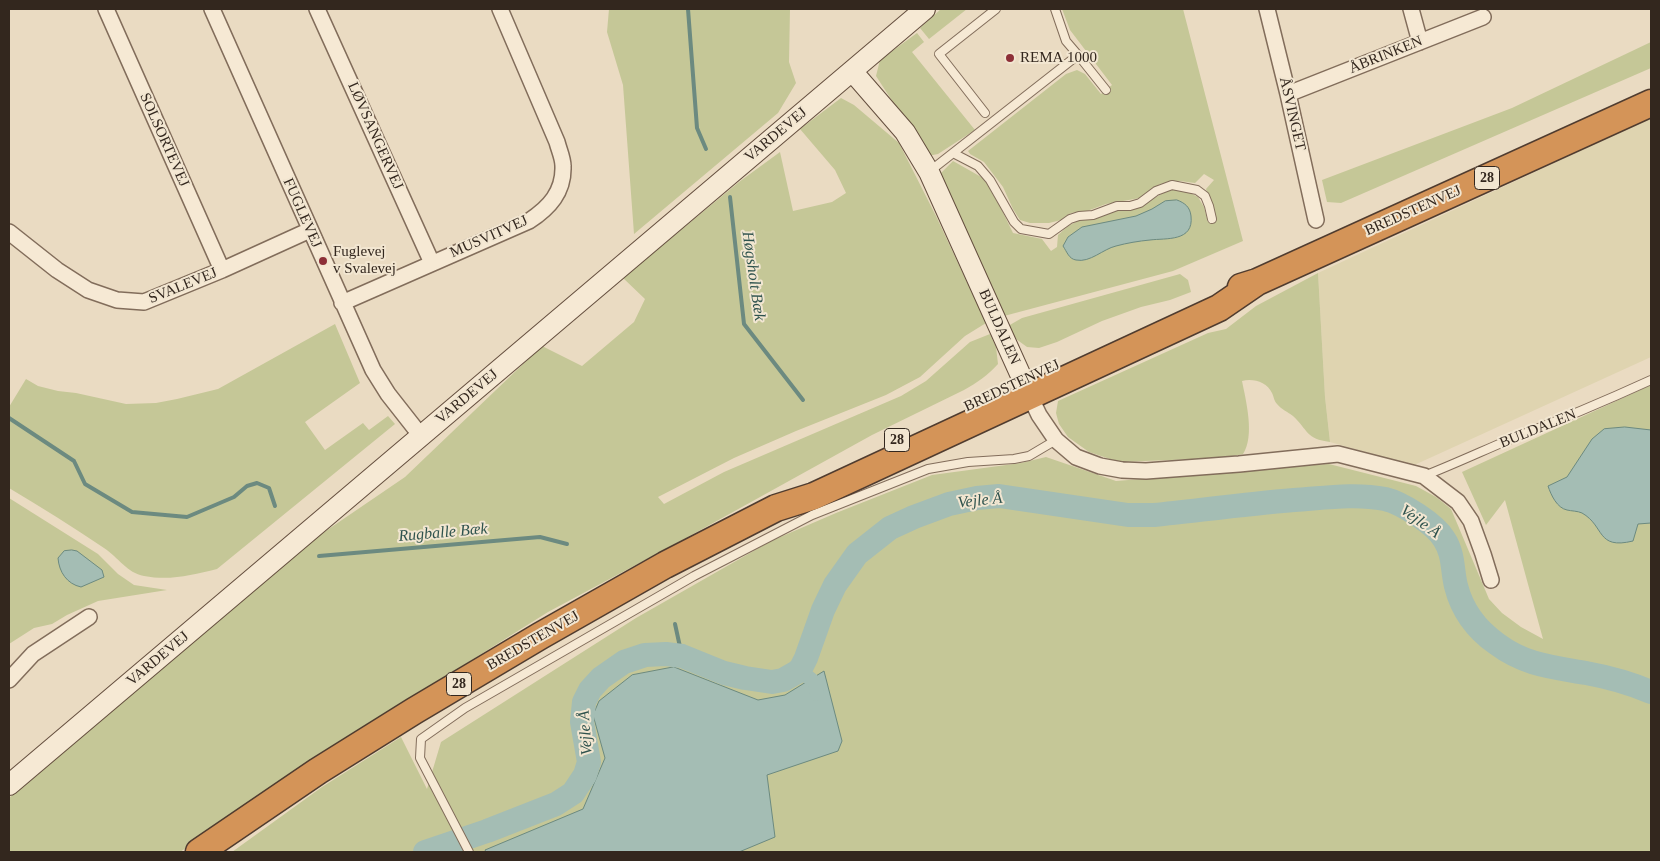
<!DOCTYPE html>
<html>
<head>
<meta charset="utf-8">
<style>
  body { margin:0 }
  #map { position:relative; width:1660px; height:861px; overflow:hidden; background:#eadbc2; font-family:Georgia,serif }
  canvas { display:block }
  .frame { position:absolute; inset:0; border:10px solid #33271e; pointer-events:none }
</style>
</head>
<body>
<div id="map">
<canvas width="1660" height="861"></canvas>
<div class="frame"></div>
</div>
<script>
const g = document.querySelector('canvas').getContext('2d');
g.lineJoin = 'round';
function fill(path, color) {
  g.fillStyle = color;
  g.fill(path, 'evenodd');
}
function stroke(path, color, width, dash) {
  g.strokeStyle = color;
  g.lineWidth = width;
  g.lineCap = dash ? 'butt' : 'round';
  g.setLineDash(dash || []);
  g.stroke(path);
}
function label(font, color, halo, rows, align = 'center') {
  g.font = font + ' Georgia,serif';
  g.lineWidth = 4;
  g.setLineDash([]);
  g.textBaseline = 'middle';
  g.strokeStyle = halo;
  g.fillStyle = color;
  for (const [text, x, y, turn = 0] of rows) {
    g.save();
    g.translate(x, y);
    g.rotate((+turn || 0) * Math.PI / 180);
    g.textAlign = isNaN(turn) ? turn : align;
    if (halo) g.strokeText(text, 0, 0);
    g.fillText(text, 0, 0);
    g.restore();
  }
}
fill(new Path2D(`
  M1651,118V357L1410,467L1379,456L1330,442L1325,397L1318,273Z`), '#dfd4b0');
fill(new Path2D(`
  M609,9H790L789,62L796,83L778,113L634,234L623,85L607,32Z
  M941,9H967L929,39L920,28Z
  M1062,9H1183L1243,241L1173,271L1004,316L940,174L953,161L983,178L991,188L1013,233L1042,239L1051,251L1057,247L1058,235L1068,226L1078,221L1116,210H1132L1169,190L1179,189L1186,191L1198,197L1204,207L1208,222L1216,219L1206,189L1214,180L1204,174L1195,183L1180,181L1160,184L1140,198L1106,204L1087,211L1071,213L1061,220L1049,223H1030L1020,220L1013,209L1003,187L984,162L970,154L968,151L1066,74L1077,70L1085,74L1101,94L1112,85L1070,30Z
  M917,33L924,42L912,52L975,130L938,154L928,156L876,76L880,60Z
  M1651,42V68L1341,203L1327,202L1322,180L1512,108Z
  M841,98L854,105L899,143L936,216L986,323L965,336L920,377L886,395L796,431L734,458L658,497L664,504L724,472L901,396L926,381L970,342L990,334L996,347L998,364C988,375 977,383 964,390L872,435L686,538L548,612L365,727L180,852H9V798L295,552L405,477L542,346L582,366L634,322L645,299L623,278L739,182L780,152L793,211L832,202L846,193L835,170L800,129Z
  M1318,273L1325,397L1330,442C1306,439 1308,430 1293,416C1288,412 1281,409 1277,404C1274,401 1274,397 1272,393C1267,382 1253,378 1242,381C1246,401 1255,436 1243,454L1222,458L1119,462L1089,452L1068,437L1059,424L1056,413L1058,401L1208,333L1226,329L1256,306Z
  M1180,274L1188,280L1191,292L1170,300L1141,307L1102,321L1057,342L1039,348L1027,347L1016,339L1008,326L1022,318Z
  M335,324L360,383L305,422L325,450L363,423L369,430L388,416L395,424L217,569C192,575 170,581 144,576C127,573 118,557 104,548C73,527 41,507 9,488V407L26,379L38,386L58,391L76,393L126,404L156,403L177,399L218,389Z
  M1651,385V852H232L322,787L401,737L427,789L441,742L636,618L771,541L836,513L932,475L1021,463L1046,457L1116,481L1329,464L1416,486L1436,497L1451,509L1489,599L1502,613L1521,627L1543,639L1505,500L1486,525L1462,472Z
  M9,498L98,554L118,574L134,585L167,590L98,601L67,615L52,624L34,628L9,644Z`), '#c5c797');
const water = new Path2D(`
  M1177,200C1185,203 1190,207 1191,216C1194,242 1166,238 1150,240C1139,241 1127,243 1116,246C1103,249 1090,263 1076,260C1069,259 1067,252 1063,246L1068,237L1082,227L1136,216L1152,209L1165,201Z
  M1625,427L1651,430V523L1638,524L1633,541C1596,550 1605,526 1582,513C1578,511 1571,511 1567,510C1557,508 1551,495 1548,486L1567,477L1592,439L1604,429Z
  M72,550L77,551L102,570L104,577L81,587C67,584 59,572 58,558L64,551Z
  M674,667L758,700L785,695L824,671L842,741L838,751L767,775L775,837L739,852H486L485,850L583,809L605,758L593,715L599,701L632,675Z`);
fill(water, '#a4bdb4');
stroke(water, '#6c8a80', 1);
stroke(new Path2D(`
  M688,9L697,128L706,149
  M730,197L744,324L803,400
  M9,418L74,461L85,484L132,512L187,517L234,497L247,486L257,483L269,488L275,506
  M319,556L540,537L567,544
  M675,624L682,656`), '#6c8a80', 4);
stroke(new Path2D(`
  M797,672C809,676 817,681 817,694`), '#a4bdb4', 14);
stroke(new Path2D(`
  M425,852L487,831L556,804L573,793L585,775L589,762L582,722L584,702L590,690L601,678L624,662L645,655L666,654L682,656L724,673L745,678L772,682L783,680L797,672L801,668L806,658L823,610L835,585L857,554L890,528L914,517L949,504L977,498L999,496L1128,515H1154C1201,510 1247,504 1294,500C1324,498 1355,493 1385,499C1402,503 1435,524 1444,539C1454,554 1452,570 1456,586C1462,610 1477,630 1497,644C1525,665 1552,667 1586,673C1608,677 1630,683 1651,692`), '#a4bdb4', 24);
const lane = new Path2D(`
  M1055,9L1066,41L1078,55
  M985,113L939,54L996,9
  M953,153L978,166L990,180L1014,222L1021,229L1049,234L1070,219L1079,216L1093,215L1117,206H1130L1140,203L1156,191L1172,185L1197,190L1205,196L1209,206L1212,219
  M930,171L1078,55L1106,90
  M1424,476C1452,465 1478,453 1506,441C1555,422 1603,402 1651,380
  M469,852L420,758L421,739L465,708L694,576L812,515L928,469L968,462L1014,459L1029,456L1056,440`);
const street = new Path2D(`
  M106,9L222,270
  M212,9L373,370L388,394L421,436
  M317,9L432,263
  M1267,9L1288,94L1316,220
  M1411,9L1420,42
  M1288,94L1483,17
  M9,232L57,270L88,290L117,300L144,302L222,270L310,230
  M342,303L529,221C549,208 564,192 563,166C563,158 559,150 557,142L500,9
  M1030,396L1039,415L1056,440L1076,457L1100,466L1122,470L1146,471L1239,464L1338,454L1424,476L1458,502L1471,521L1483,554L1491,580
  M9,680L33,654L89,617`);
const secondary = new Path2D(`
  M852,71L905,132L929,172L1030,396
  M9,785L925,9`);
const highway = new Path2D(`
  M1241,287L1257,282L1651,103
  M199,852L318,771L414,711L540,636L665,565L776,508L814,496L1219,308L1257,282`);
stroke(lane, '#826d5b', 10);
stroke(street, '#826d5b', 18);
stroke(secondary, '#644e3e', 22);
stroke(highway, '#503c2f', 29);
stroke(lane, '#f6e9d4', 8);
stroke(street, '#f6e9d4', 15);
stroke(secondary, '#f6e9d4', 20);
stroke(highway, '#d49458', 26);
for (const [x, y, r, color] of [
  [1010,58,5,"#8d2f37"],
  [323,261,5,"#8d2f37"]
]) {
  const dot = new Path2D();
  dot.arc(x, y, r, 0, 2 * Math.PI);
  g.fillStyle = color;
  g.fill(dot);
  stroke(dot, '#f2e6d1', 2);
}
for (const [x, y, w] of [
  [1487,178,25],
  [897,440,25],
  [459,684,25]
]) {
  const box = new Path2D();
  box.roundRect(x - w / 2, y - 11.5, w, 23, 4);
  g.fillStyle = '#f2e6d1';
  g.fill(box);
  stroke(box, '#33271e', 1);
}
label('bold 14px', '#33271e', null, [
  ["28",1487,178],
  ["28",897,440],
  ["28",459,684]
]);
label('15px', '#33271e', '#f2e6d1', [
  ["ÅBRINKEN",1386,55,-22],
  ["ÅSVINGET",1292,114,77],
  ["VARDEVEJ",776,135,-40],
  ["LØVSANGERVEJ",375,136,66],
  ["SOLSORTEVEJ",164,140,66],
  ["BREDSTENVEJ",1413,211,-24],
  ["FUGLEVEJ",302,213,66],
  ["MUSVITVEJ",489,237,-24],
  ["SVALEVEJ",183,286,-22],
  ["BULDALEN",999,327,66],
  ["BREDSTENVEJ",1012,386,-25],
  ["VARDEVEJ",467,397,-40],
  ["BULDALEN",1538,429,-22],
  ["BREDSTENVEJ",533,641,-30],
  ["VARDEVEJ",158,659,-40]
]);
label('15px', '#33271e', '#f2e6d1', [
  ["REMA 1000",1020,58],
  ["Fuglevej",333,252],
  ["v Svalevej",333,269]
], 'left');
label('italic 16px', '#2e524d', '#f2e6d1', [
  ["Høgsholt Bæk",753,276,82],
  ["Vejle Å",980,501,-6],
  ["Vejle Å",1420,522,36],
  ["Rugballe Bæk",443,533,-5],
  ["Vejle Å",586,733,-94]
]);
</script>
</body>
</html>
